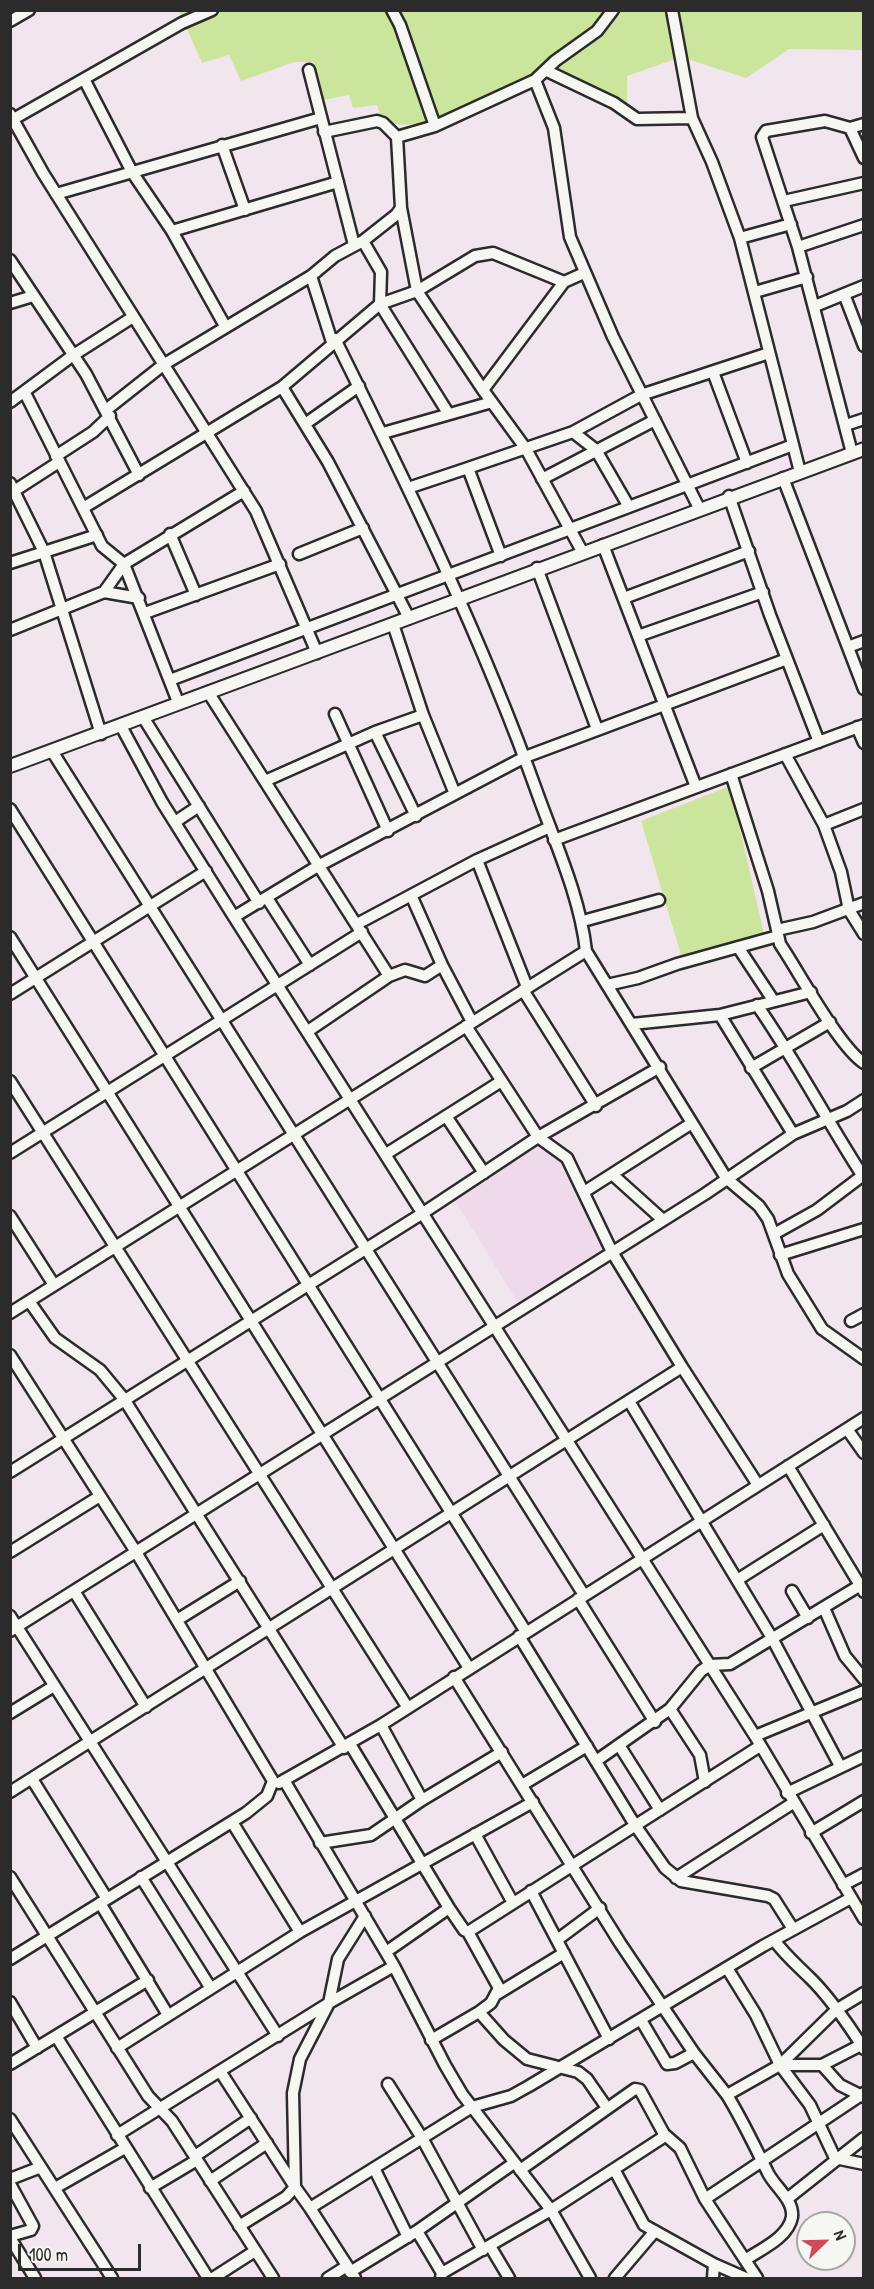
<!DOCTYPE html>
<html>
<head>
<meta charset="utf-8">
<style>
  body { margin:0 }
  #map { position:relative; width:874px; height:2289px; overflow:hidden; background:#f2e6ee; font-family:"Patrick Hand",sans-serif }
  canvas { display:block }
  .frame { position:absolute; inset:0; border:12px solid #2b2b2b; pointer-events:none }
  .north { position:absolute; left:796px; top:2211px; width:60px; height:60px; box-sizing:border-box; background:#f6f6f2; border:2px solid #a5a5a2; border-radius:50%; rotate:67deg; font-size:16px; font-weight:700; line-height:24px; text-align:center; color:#2b2b2b }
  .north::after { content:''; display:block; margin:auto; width:21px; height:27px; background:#d1495b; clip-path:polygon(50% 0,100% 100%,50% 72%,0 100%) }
  .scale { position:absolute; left:18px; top:2244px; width:123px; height:27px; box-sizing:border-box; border:3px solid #2b2b2b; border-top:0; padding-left:8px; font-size:18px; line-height:21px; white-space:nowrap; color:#2b2b2b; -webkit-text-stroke:4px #f6f6f2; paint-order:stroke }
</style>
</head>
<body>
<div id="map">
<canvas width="874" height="2289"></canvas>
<div class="frame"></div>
<div class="north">N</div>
<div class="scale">100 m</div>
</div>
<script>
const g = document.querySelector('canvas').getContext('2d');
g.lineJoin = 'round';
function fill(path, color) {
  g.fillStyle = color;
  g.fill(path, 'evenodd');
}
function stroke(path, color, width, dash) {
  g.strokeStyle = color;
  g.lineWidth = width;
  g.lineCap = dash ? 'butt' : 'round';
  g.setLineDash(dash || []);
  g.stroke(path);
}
fill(new Path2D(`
  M551,1138L605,1250L518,1303L454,1199Z`), '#efdaec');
fill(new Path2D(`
  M179,11H863V50L789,49L746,78L681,57L627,76V103L543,68C505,87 440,131 396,124C391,123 385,118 380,115L377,105L353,108L349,95L323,100L313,62H294L241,81L229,55L202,63Z
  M730,786L764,934L682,958L641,821Z`), '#cbe59c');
const minor = new Path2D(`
  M392,10L400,25L435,126
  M672,10L692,118L712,162L740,238L800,472
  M10,21L29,10
  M309,70L354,245
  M547,71L614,103L637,119L692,118
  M84,79L132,172L172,231L225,326
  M535,80L554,128L570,237L613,337L699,508
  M10,114L43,173L256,511L317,653
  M10,121L182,23L212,10
  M850,128L864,158
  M324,132L377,121L383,123L397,137L401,208L396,215L363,241L381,272L380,304L448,413
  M397,137L435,126L535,80L555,61L597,31L613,10
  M222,145L245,210
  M56,194L321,118
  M784,201L864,183
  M401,208L417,291L483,390L526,449L583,553
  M172,231L338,182
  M740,238L791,224
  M798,247L864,225
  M10,260L86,374L139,475
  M311,276L332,342
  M755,292L807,277
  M844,294L864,346
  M10,303L33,296
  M815,306L864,286
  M335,339C409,488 482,638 538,795C556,845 580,897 586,951L726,1178L759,1206L768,1219L788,1274L822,1329L864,1359
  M713,372L747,463
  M282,387L328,462L409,618
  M483,390L564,282L584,273
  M25,393L102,546L124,564L178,702
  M10,402L72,356L133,317
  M106,410L163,365L311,276L335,256L363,241
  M305,424L359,386
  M846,425L864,419
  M573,432L596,450L629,507
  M383,433L492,402
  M852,453L798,247L762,137L766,131L825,121L850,128L864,124
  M56,456L93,432L110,416
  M783,478L864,689
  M542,479L655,420
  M10,483L44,552L101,734
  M408,488L468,468
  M14,491L59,462
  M729,496L770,615L819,742
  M83,508L282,387L380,304L417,291L475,256L493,253L564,282
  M170,534L196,595
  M603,545L696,787
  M299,554L363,528
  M501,556L468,468L573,432L641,395L769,353
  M10,563L97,535
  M537,568L597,729
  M104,592L139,598
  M624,598L749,551
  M145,613L280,564
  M393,624L423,715L455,794
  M10,630L104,592L124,564L244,491
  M638,636L763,592
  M848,647L864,641
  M170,680L793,445
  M208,692L389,976
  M335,714L388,831
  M143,717L259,903
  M121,726L162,802L234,917L755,1736L864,1919
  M857,727L864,743
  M375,732L416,816
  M52,751L584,1595
  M785,754L824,825L841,872L849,910L864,934
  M731,774L768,891L777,930L813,922L864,903
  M265,781L375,732L423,715
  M10,809L526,1632
  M175,822L199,806
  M824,825L864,809
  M554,840L864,725
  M477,860L527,987
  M411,895L442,965L472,1022
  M267,898L310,965
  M234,917L318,866L525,757L787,659
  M583,921L659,900
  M357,924L477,860L550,827
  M777,930L780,944C799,972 839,1047 864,1063
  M10,937L469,1668
  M738,947L773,1000
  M607,985L638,978L677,964L778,936
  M523,990L596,1106
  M10,994L206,871
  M757,1005C796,1061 827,1121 864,1178
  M720,1015L793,1134
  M632,1024L720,1015L811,992
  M466,1026L538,1137L567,1158L612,1252L682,1367L758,1485
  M308,1031L389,976L405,970L425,976L442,965
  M751,1068L830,1022
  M10,1081L408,1708
  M446,1116L484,1173
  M10,1153L362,932
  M386,1154L500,1082
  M613,1175L663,1220
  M584,1192L692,1123
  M10,1216L54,1285
  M774,1234L817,1210L862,1176
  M780,1255L864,1229
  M29,1301L55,1338L100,1370L124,1399L344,1748
  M10,1313L586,951
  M851,1321L864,1314
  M10,1355L136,1552L273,1781L267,1796L246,1813L10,1959
  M629,1401L772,1638L840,1766
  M847,1429L864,1453
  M788,1466L864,1592
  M10,1472L423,1213L538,1137L660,1067
  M10,1552L100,1496
  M737,1580L824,1525
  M74,1591L146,1707
  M792,1591L808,1618
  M578,1599L655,1722
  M824,1608L845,1656L864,1679
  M10,1616L278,2036
  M177,1620L240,1581
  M10,1631L705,1194L793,1134L847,1111L864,1100
  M519,1636L635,1825L665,1868L681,1881L768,1896L774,1899L793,1929
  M454,1677L620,1943L694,2053L727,2095
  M670,1709L700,1755L705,1782
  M10,1713L54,1686
  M381,1725L422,1800
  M755,1736L864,1691
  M350,1744L449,1908L464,1930L468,1932L760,1746
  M619,1745L660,1810
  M596,1761L670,1709L701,1671L710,1665L730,1664L864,1583
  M32,1779L107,1899
  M284,1780L394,1966L445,2065L462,2094L551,2210L662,2138L664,2134L640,2090L635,2089L520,2170
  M279,1783L381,1725L864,1418
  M522,1785L587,1746
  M10,1792L682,1367
  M787,1793L864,1756
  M232,1822L300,1932
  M811,1833L864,1801
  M475,1834L513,1903
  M320,1843L371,1835L422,1800L502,1752
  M10,1877L148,2096L172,2121L273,2278
  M141,1877L210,1987
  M676,1878L793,1803
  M843,1885L864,1874
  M531,1891L609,2039
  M100,1903L168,2015
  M468,1932L499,1988L491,2003L479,2012L504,2040L527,2059L578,2072L587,2079L607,2108
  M557,1940L600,1908
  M774,1940C786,1956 795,1963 809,1977C830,1997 848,2024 864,2049
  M386,1952L449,1908
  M727,1968L756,2015L780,2065L810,2105L835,2158L864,2164
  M497,1994L564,1953
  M10,2002L37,2048
  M641,2020L667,2064L675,2063L694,2053
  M56,2036L208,2278
  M431,2040L479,2012
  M117,2048L300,1932L533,1802
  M10,2064L148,1980
  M780,2065H822L861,2045
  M822,2065L840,2085L864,2097
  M220,2071L295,2187
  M388,2084L422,2138L483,2250
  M10,2119L112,2278
  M664,2134L680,2148L705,2199L745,2260
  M117,2135L329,2003L394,1966
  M195,2156L251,2118
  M614,2169L644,2225L714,2264L746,2278
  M375,2170L408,2237
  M10,2179L41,2167
  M210,2181L267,2143
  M10,2184L33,2226L31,2230L10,2236
  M295,2187L293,2093L300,2059L329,2003L338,1959L365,1916
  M55,2188L125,2148
  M150,2188L197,2160
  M705,2199L864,2093
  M787,2199L864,2138
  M310,2208L355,2278
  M239,2226L286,2197L295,2187L310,2208L472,2107L511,2096L529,2086L763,1946L851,1898
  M417,2231L442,2273
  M10,2238L35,2278
  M490,2246L509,2278
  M350,2272L417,2231L514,2163
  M213,2278L255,2251
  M328,2278L347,2266
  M441,2278L442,2273L551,2210L590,2278
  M615,2278L655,2231
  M713,2278L714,2264
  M757,2278L745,2260C761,2249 788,2238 792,2217C794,2200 775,2187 768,2173C755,2147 743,2121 727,2095L780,2065L836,2010L864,1993`);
const major = new Path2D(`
  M10,766L864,449`);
stroke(minor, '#2b2b2b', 15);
stroke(major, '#2b2b2b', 16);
stroke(minor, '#f6f6f2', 10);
stroke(major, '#f6f6f2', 12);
</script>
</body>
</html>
